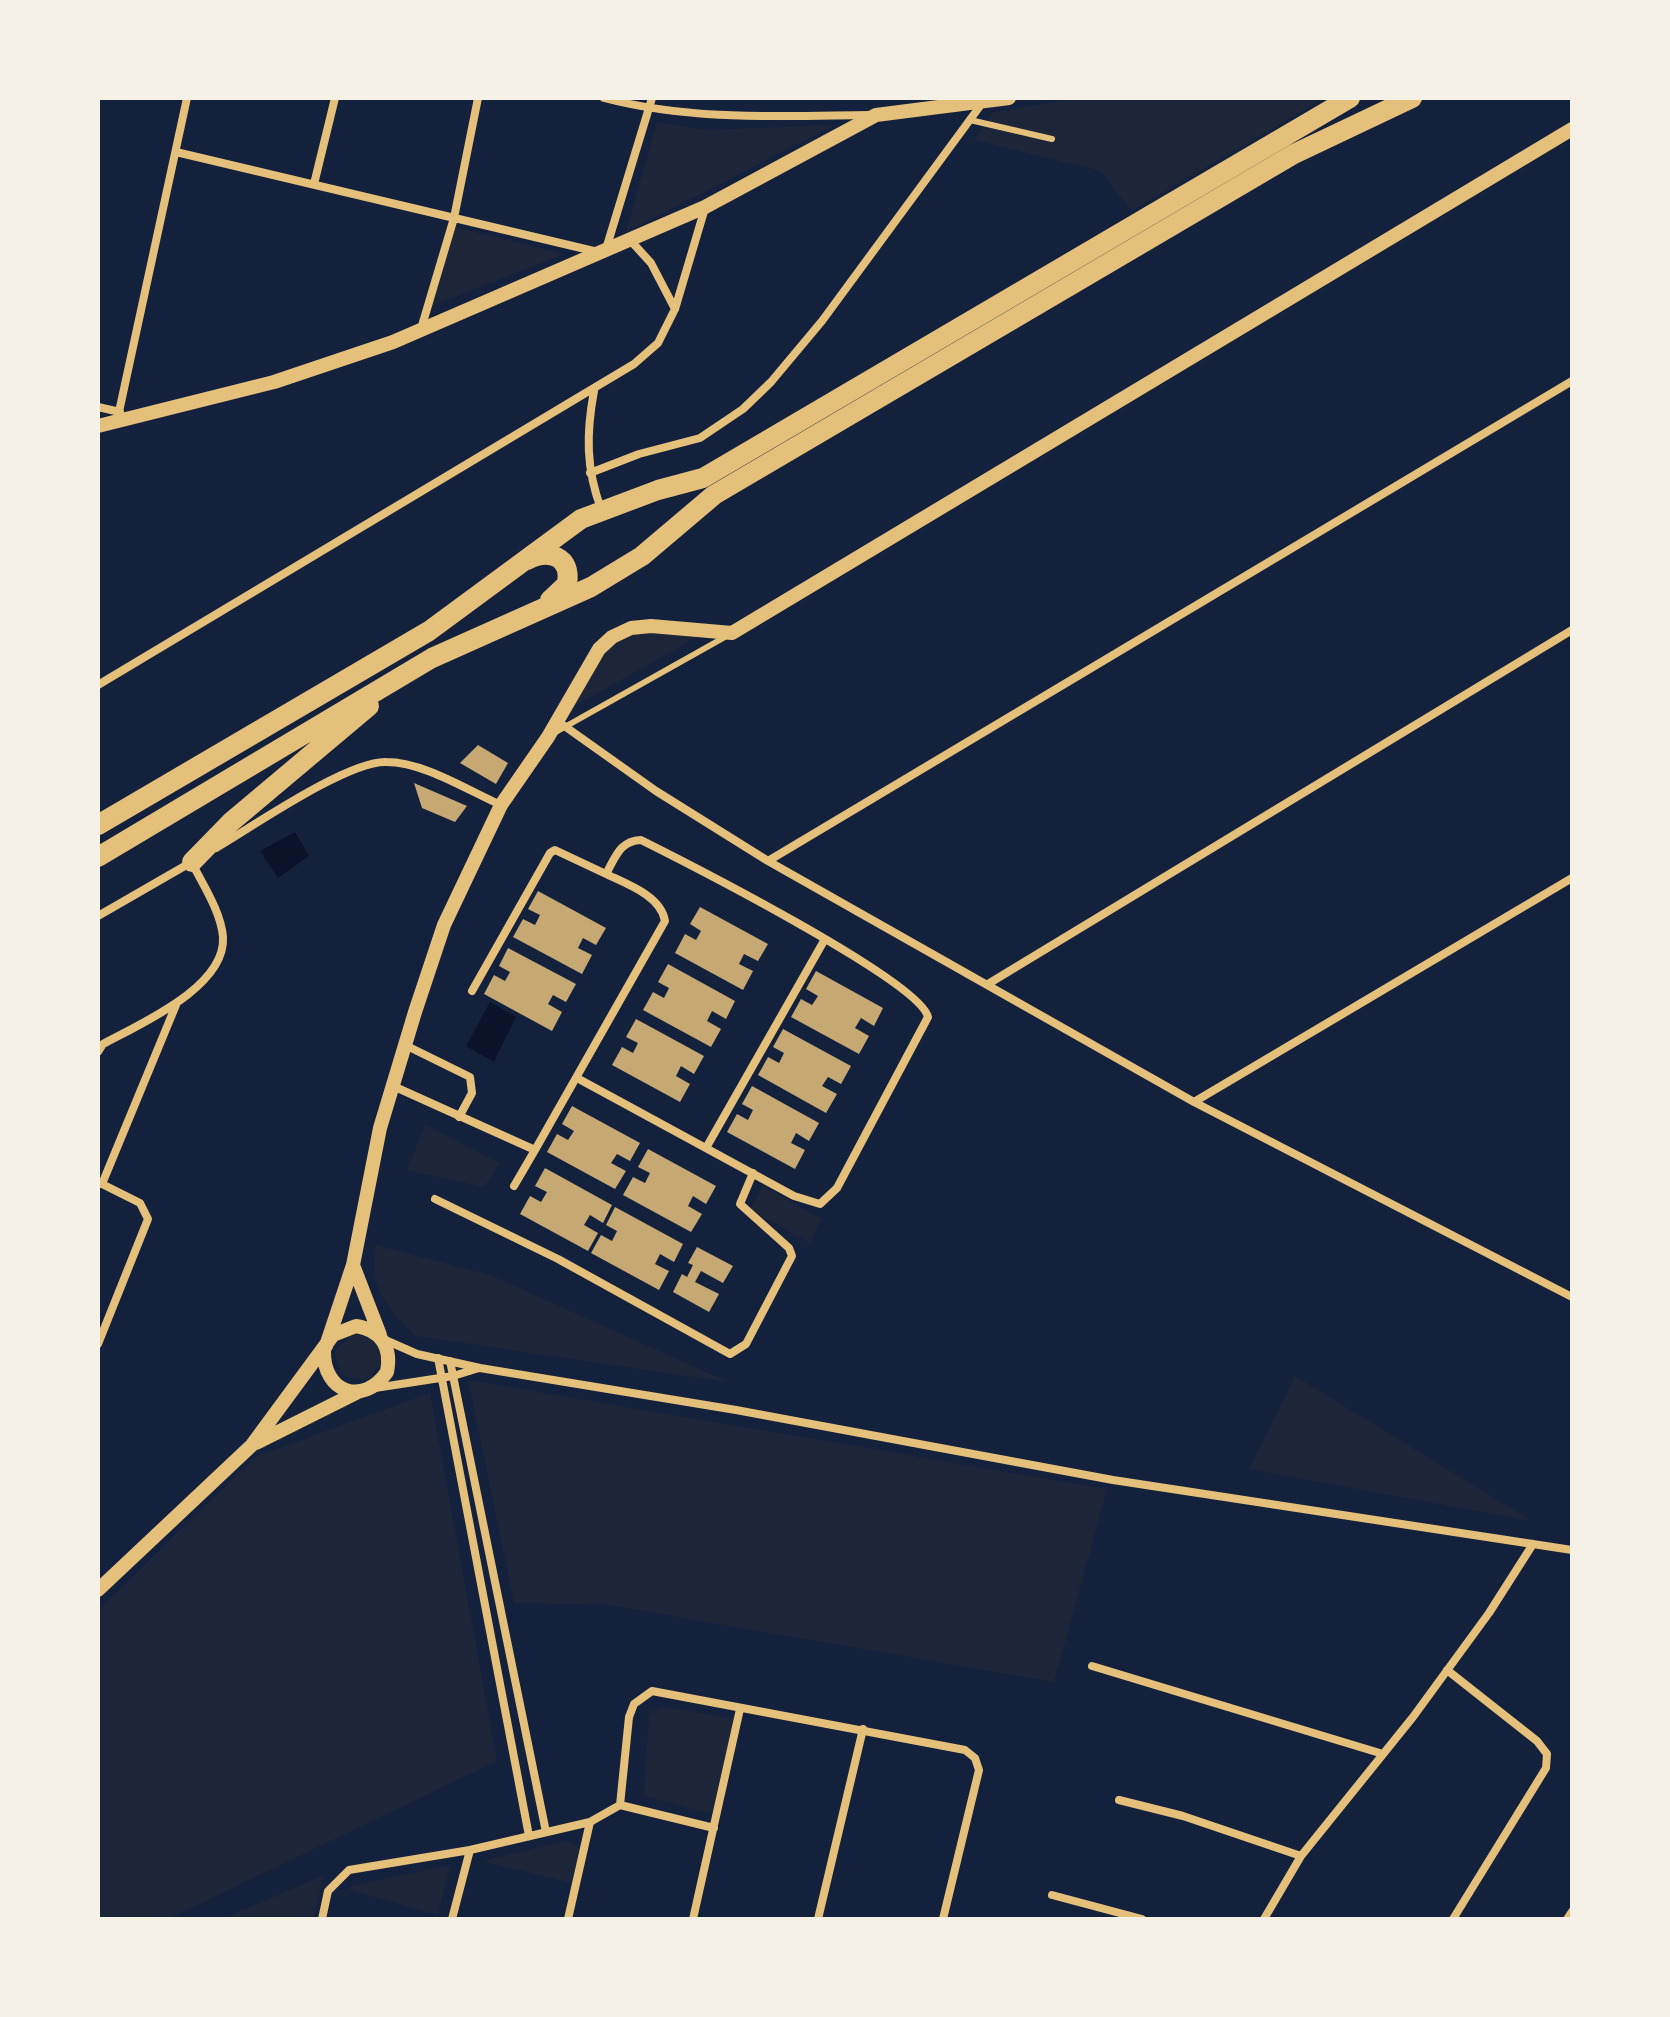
<!DOCTYPE html>
<html>
<head>
<meta charset="utf-8">
<style>
  body { margin:0 }
  #map { position:relative; width:1670px; height:2017px; overflow:hidden; background:#14213d; font-family:"Noto Sans",sans-serif }
  canvas { display:block }
  .frame { position:absolute; inset:0; border:100px solid #f6f1e7; pointer-events:none }
</style>
</head>
<body>
<div id="map">
<canvas width="1670" height="2017"></canvas>
<div class="frame"></div>
</div>
<script>
const g = document.querySelector('canvas').getContext('2d');
g.lineJoin = 'round';
function fill(path, color) {
  g.fillStyle = color;
  g.fill(path, 'evenodd');
}
function stroke(path, color, width, dash) {
  g.strokeStyle = color;
  g.lineWidth = width;
  g.lineCap = dash ? 'butt' : 'round';
  g.setLineDash(dash || []);
  g.stroke(path);
}
fill(new Path2D(`
  M1075,98H1325L1131,211L1101,171L974,140L992,113Z
  M657,122L706,130L835,125L626,232Z
  M455,227L564,254L433,305Z
  M632,629L706,632L571,708L600,651Z
  M425,1125L500,1163L484,1187L407,1170Z
  M763,1186L821,1219L810,1243L750,1209Z
  M376,1245L490,1275L728,1382L416,1336C386,1306 369,1290 376,1245Z
  M357,1329L382,1348L383,1361L368,1380L343,1376L334,1352Z
  M1295,1376L1532,1521L1249,1469Z
  M468,1380L1107,1489L1054,1682L609,1605L514,1603Z
  M430,1393L497,1761L168,1919H98V1611L255,1457Z
  M660,1706L732,1718L735,1731L715,1810L709,1813L644,1796L649,1715Z
  M567,1841L580,1849L571,1883L482,1861Z
  M450,1865L438,1915L350,1890L352,1886Z
  M324,1875L313,1919H223Z`), '#1d2539');
fill(new Path2D(`
  M295,832L309,856L278,878L260,851Z
  M490,1002L516,1017L494,1062L466,1046Z`), '#0b132b');
fill(new Path2D(`
  M478,745L508,763L496,784L460,763Z
  M414,783L467,806L455,822L422,808Z
  M538,891L606,928L596,945L583,938L578,948L592,955L582,974L513,937L523,919L535,925L540,915L528,909Z
  M700,907L768,944L758,961L744,954L739,964L753,971L743,990L675,953L685,934L696,940L701,931L690,924Z
  M508,948L576,984L566,1002L553,995L548,1004L562,1012L552,1031L484,994L494,975L505,981L510,972L499,966Z
  M668,964L735,1001L726,1019L712,1011L707,1021L721,1029L711,1047L643,1010L653,992L664,998L669,988L658,982Z
  M816,971L883,1008L874,1026L861,1018L855,1028L869,1036L859,1054L791,1017L801,999L812,1005L818,996L806,989Z
  M636,1019L704,1056L694,1074L681,1066L676,1076L690,1084L680,1102L612,1065L622,1047L633,1053L638,1043L626,1037Z
  M783,1029L851,1066L841,1084L828,1077L822,1086L837,1094L826,1113L758,1075L768,1057L779,1063L784,1053L773,1047Z
  M752,1086L819,1123L809,1141L796,1133L791,1143L805,1150L795,1169L727,1132L737,1114L748,1120L753,1110L742,1104Z
  M572,1106L640,1143L630,1161L617,1154L611,1163L626,1171L615,1189L547,1152L557,1134L568,1140L574,1131L562,1124Z
  M648,1149L716,1186L706,1204L693,1196L688,1206L702,1214L691,1232L623,1195L633,1177L645,1183L650,1173L638,1167Z
  M545,1168L612,1205L603,1223L590,1215L584,1225L598,1233L588,1251L520,1214L530,1196L541,1202L547,1192L535,1186Z
  M615,1207L683,1244L674,1262L660,1254L655,1264L669,1271L659,1290L591,1253L601,1235L612,1241L617,1231L606,1225Z
  M697,1247L733,1266L723,1283L701,1271L695,1282L719,1294L709,1312L673,1292L682,1274L687,1277L693,1265L688,1263Z`), '#c6a872');
stroke(new Path2D(`
  M970,120L1052,139
  M554,733L725,637
  M1566,1919L1572,1910`), '#e5c07b', 6);
stroke(new Path2D(`
  M604,98C692,121 779,116 869,115
  M176,152L598,252
  M314,184L335,98
  M630,240L651,263L675,309
  M606,249L652,98
  M421,329L454,218L478,98
  M594,391C586,434 586,468 601,509
  M98,407L120,412
  M117,421L187,98
  M590,473L639,454L700,438L743,409L771,382L822,321L983,102
  M98,685L634,364L658,343L675,309L705,208
  M556,720L656,791L768,861L1194,1102L1572,1297
  M216,848C252,827 347,761 386,762C424,762 467,790 501,805
  M768,861L1572,381
  M98,916L190,863
  M988,984L1572,630
  M472,991L550,853L555,850L606,874
  M405,1045L470,1077L472,1093L459,1117
  M98,1052L103,1044C140,1024 226,987 223,937C221,912 203,885 192,863
  M393,1086L535,1150L665,921C661,896 627,884 606,874C616,856 620,841 641,840C685,862 920,981 928,1017L837,1188L820,1204L794,1196L577,1078
  M1194,1102L1572,878
  M706,1148L825,939
  M98,1183L102,1184L176,1005
  M514,1186L535,1150
  M435,1199L558,1259L730,1354L746,1344L792,1256L789,1248L740,1204L753,1173
  M383,1339L417,1354L480,1368L736,1410L1113,1480L1572,1550
  M98,1344L148,1219L140,1203L102,1184
  M438,1358L529,1836
  M450,1361L546,1832
  M375,1388L453,1376L479,1368
  M1092,1666L1383,1754
  M1447,1670L1537,1741L1547,1754L1546,1768L1453,1919
  M1119,1800L1183,1816L1301,1856
  M620,1805L629,1717L634,1704L652,1691L965,1750L975,1758L979,1770L943,1919
  M1052,1895L1142,1919
  M322,1919L328,1891L349,1870L470,1850L590,1822L620,1805L714,1828
  M452,1919L470,1850
  M568,1919L590,1822
  M693,1919L740,1709
  M818,1919L863,1729
  M1264,1919L1301,1856L1413,1717L1489,1613L1533,1544`), '#e5c07b', 8);
stroke(new Path2D(`
  M98,426L274,382L393,342L705,207L876,115L1009,98
  M353,1265L380,1335
  M326,1346L353,1265L380,1128L415,1012L444,925L501,805L548,737L599,649L612,637L631,628L651,626L732,633L1572,129
  M256,1443L358,1392
  M98,1590L252,1445L333,1335L356,1326C381,1330 392,1347 387,1372C363,1407 323,1392 324,1351`), '#e5c07b', 14);
stroke(new Path2D(`
  M527,560C549,549 572,556 567,584L550,600
  M98,825L429,631L581,519L658,490L703,478L1350,98
  M98,857L432,658L591,587L642,556L714,495L1294,154L1412,98
  M192,862L231,822L369,706`), '#e5c07b', 20);
</script>
</body>
</html>
